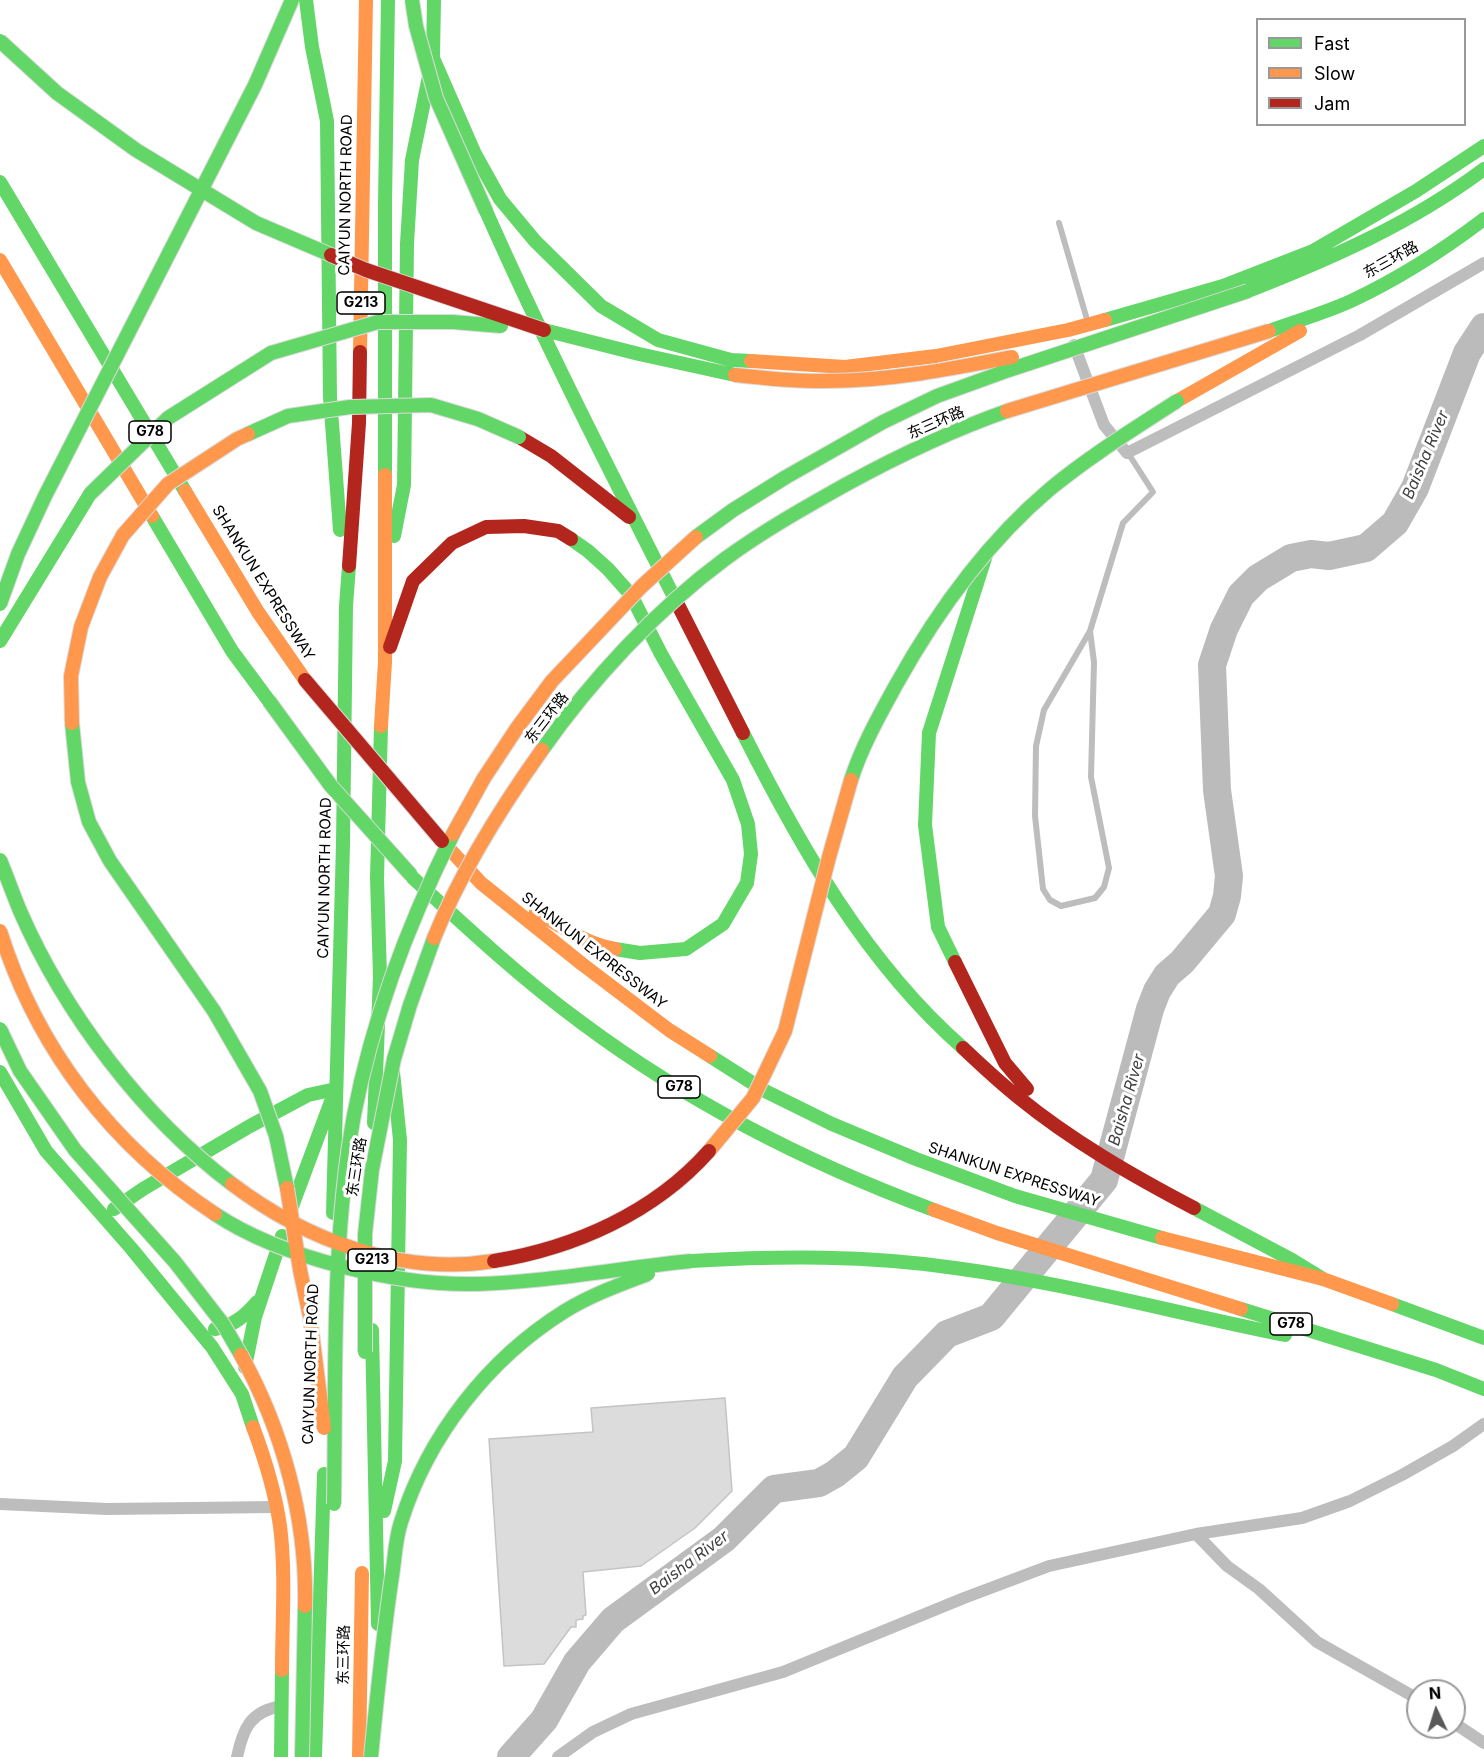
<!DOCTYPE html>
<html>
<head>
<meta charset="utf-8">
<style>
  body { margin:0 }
  #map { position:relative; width:1484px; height:1757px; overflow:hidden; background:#fff; font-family:Inter,sans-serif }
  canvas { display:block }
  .legend { position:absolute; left:1256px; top:18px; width:210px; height:108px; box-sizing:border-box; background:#fff; border:2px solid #999; margin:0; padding:8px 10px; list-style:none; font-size:18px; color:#000 }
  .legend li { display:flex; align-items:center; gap:12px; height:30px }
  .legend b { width:30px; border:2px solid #999 }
  .north { position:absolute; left:1406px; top:1679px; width:60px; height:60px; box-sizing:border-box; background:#fff; border:2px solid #999; border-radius:50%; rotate:356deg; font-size:16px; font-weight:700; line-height:24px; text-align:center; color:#000 }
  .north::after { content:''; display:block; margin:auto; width:21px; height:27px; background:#595959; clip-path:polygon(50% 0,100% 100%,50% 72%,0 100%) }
</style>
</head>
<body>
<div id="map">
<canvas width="1484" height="1757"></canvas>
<ul class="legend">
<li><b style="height:8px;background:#63d668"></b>Fast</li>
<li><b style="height:8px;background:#ff974d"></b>Slow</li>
<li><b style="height:8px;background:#b3261e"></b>Jam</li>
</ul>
<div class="north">N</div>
</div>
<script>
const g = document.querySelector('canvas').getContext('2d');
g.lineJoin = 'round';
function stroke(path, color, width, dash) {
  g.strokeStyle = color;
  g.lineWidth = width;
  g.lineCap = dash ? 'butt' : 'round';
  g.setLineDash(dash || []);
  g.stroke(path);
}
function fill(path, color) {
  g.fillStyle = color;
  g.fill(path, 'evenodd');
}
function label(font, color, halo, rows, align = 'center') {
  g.font = font + ' Inter,"Noto Sans SC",sans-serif';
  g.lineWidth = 6;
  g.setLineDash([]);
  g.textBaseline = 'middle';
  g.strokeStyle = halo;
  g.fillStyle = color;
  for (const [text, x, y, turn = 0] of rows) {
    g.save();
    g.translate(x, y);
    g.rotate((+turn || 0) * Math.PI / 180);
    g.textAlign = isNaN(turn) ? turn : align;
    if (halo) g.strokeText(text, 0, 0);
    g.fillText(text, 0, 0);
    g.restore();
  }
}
stroke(new Path2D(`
  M511,1757L544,1720L577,1662L613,1620L724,1539L774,1489L819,1483L835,1474L856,1457L905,1377L947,1334L991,1317L1104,1180L1150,1009L1157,991L1167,975L1182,962L1222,914L1227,896L1229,876L1217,790L1212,665L1224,629L1241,595L1258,578L1291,558L1311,554L1329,556L1366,548L1395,523L1415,488L1467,353L1484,327`), '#bbb', 28);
const building = new Path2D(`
  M725,1398L732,1491L695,1528L641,1566L583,1572L586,1615L583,1616V1619L576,1620V1627H571L544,1664L504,1666L489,1439L593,1432L591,1408Z`);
fill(building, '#dcdcdc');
stroke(building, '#c4c4c4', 1.5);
stroke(new Path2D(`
  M1059,223L1088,323
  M1090,631L1094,662L1091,777L1109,868L1104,887L1095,898L1061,906L1050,900L1043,889L1035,816L1036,746L1044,710L1090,631L1123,523L1153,492L1128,453`), '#bdbdbd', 6);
stroke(new Path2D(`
  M1074,345L1104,425L1127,453L1360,335L1484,263
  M0,1504L107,1509L276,1507
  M1196,1534L1227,1566L1259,1589L1317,1642L1418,1699
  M1454,1723L1484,1743
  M237,1757C243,1729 250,1711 282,1706
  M558,1757L593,1732L631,1714L783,1672L964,1598L1049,1566L1196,1534L1302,1518L1350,1501L1402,1475L1453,1446L1484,1424`), '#bdbdbd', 12);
stroke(new Path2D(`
  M306,0L312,47L327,121L330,397L340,530
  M433,58L475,154L500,199L535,241L601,306L658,340L731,360L751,361
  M0,182L185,491
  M486,211C544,342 610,471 675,599
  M1248,291C1332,258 1412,223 1484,169
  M1105,320L1223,286L1313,251L1416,191L1484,146
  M544,330L639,354L735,375
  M1269,331C1296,321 1325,313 1351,301C1398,279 1442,251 1484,219
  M385,475V204L388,0
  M152,516L232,651L269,701
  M394,536L404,485L407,244L412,160L433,57L434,0
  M571,539L588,551L608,569L631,595L661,654L733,780L748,824L751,854L747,883L723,924L686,949L640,953L615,949
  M0,641L90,494
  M743,733C800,846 866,963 963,1048
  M413,878C467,928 522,979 582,1023C688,1102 810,1164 934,1210
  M955,962L938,927L925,825L929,733L986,555
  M710,1056L765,1091L832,1124L916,1159L1015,1196L1162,1238
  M0,1072L46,1151L131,1248L212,1347L242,1394L253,1427
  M374,1123L380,976L377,878L381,726
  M1194,1208L1292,1260L1323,1279
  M114,1209L143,1189L250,1126L308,1095L336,1089
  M291,1209L332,1099
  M333,1213L343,844L346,606L349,566
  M691,1261C779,1256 867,1255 955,1268C1066,1283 1175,1313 1285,1335
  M1392,1304L1484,1338
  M1241,1309L1436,1370L1484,1389
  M215,1329C233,1326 245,1316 257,1302
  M372,1330L378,1624
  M245,1367L255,1317L282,1236
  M384,1511L395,1461L400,1140L393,1072
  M281,1757L282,1670
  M315,1757L324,1474`), '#63d668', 14);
stroke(new Path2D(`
  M0,260L152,516
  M360,352L366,0
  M751,361L845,367L936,356L1068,330L1105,320
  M1177,401L1300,331
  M185,491L258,612L305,680
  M381,726L385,662V475
  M442,841L481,883L582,964L669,1030L710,1056
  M536,912C560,926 587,944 615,949
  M934,1210L997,1233L1241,1309
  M1162,1238L1323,1279L1392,1304
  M253,1427C265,1459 275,1491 280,1526C286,1573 282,1622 282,1670
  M359,1757L362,1573`), '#ff974d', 14);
stroke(new Path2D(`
  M519,437L551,456L629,517
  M349,566L359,423L360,352
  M675,599L743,733
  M390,647L413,581L452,543L486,527L524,526L558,531L571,539
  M955,962L1005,1063L1027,1089
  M963,1048C981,1065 999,1082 1018,1097C1072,1141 1133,1176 1194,1208`), '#b3261e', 14);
const fastBridge = new Path2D(`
  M412,0L416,26L436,98L486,211
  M0,41L57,93L136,150L256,223L331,255
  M248,434L288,416L350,407L431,405L478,419L519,437
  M90,494L168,418L271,353L378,322H453L501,326
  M696,537L733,510L786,477L883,422L937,396L1009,370L1248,291
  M0,604L18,554L45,496L255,85L292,0
  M269,701L331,786L411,875
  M72,723L78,782L89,822L110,861L214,1011L260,1091L276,1136L287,1188
  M542,750C591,680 656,610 725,559C763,531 804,508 845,485C898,456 950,431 1007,411
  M851,780C862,746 879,716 896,685C936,613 986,543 1050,489C1090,456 1134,429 1177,401
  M0,860C7,877 13,894 20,911C65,1014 143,1117 232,1184
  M0,1029L20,1071L75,1150L175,1262L223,1324L241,1355
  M215,1214C281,1258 398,1286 477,1284C548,1282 620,1268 691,1261
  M365,1352V1234L372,1170L394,1059L410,1005L434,938
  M334,1504C336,1375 331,1243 354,1115C373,1016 408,924 453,834
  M302,1757L305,1606
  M371,1757C377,1696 383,1636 392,1576C395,1558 395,1540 401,1522C428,1436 488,1359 565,1311C591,1295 619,1285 648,1274`);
const slowBridge = new Path2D(`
  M735,375C766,378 795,382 826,381C889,381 951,369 1012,357
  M1007,411L1269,331
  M72,723L71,676L81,627L100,577L123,535L168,484L237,439L248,434
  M453,834L484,778L517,728L552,681L642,586L696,537
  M0,931C37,1049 112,1146 215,1214
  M434,938C461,871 500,809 542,750
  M709,1151L753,1098L785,1031L829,857L851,780
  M232,1184C306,1240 400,1276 494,1261
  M287,1188L300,1270L310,1317L324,1428
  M241,1355C283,1431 307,1519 305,1606`);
const jamBridge = new Path2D(`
  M331,255L366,270L544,330
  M305,680L442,841
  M494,1261C574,1248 654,1213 709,1151`);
stroke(fastBridge, '#dbdbdb', 16, []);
stroke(slowBridge, '#dbdbdb', 16, []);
stroke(jamBridge, '#dbdbdb', 16, []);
stroke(fastBridge, '#63d668', 14);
stroke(slowBridge, '#ff974d', 14);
stroke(jamBridge, '#b3261e', 14);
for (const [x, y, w] of [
  [361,303,48],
  [150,432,42],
  [679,1087,42],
  [372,1260,48],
  [1291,1324,42]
]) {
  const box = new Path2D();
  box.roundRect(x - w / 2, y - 11, w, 22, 4.5);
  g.fillStyle = '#fff';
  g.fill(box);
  stroke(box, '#000', 1.5);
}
label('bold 14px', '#000', null, [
  ["G213",361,303],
  ["G78",150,432],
  ["G78",679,1087],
  ["G213",372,1260],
  ["G78",1291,1324]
]);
label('15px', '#000', '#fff', [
  ["CAIYUN NORTH ROAD",346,195,-89],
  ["东三环路",1391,260,-29],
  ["东三环路",936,423,-23],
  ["SHANKUN EXPRESSWAY",263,583,58],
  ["东三环路",547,718,-52],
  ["CAIYUN NORTH ROAD",325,878,-89],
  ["SHANKUN EXPRESSWAY",594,951,38],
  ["东三环路",357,1167,-81],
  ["SHANKUN EXPRESSWAY",1014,1175,18],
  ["CAIYUN NORTH ROAD",311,1364,-88],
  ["东三环路",344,1655,-89]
]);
label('italic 16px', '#3f3f3f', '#fff', [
  ["Baisha River",1426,455,-67],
  ["Baisha River",1127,1100,-74],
  ["Baisha River",689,1563,-37]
]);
</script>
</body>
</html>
